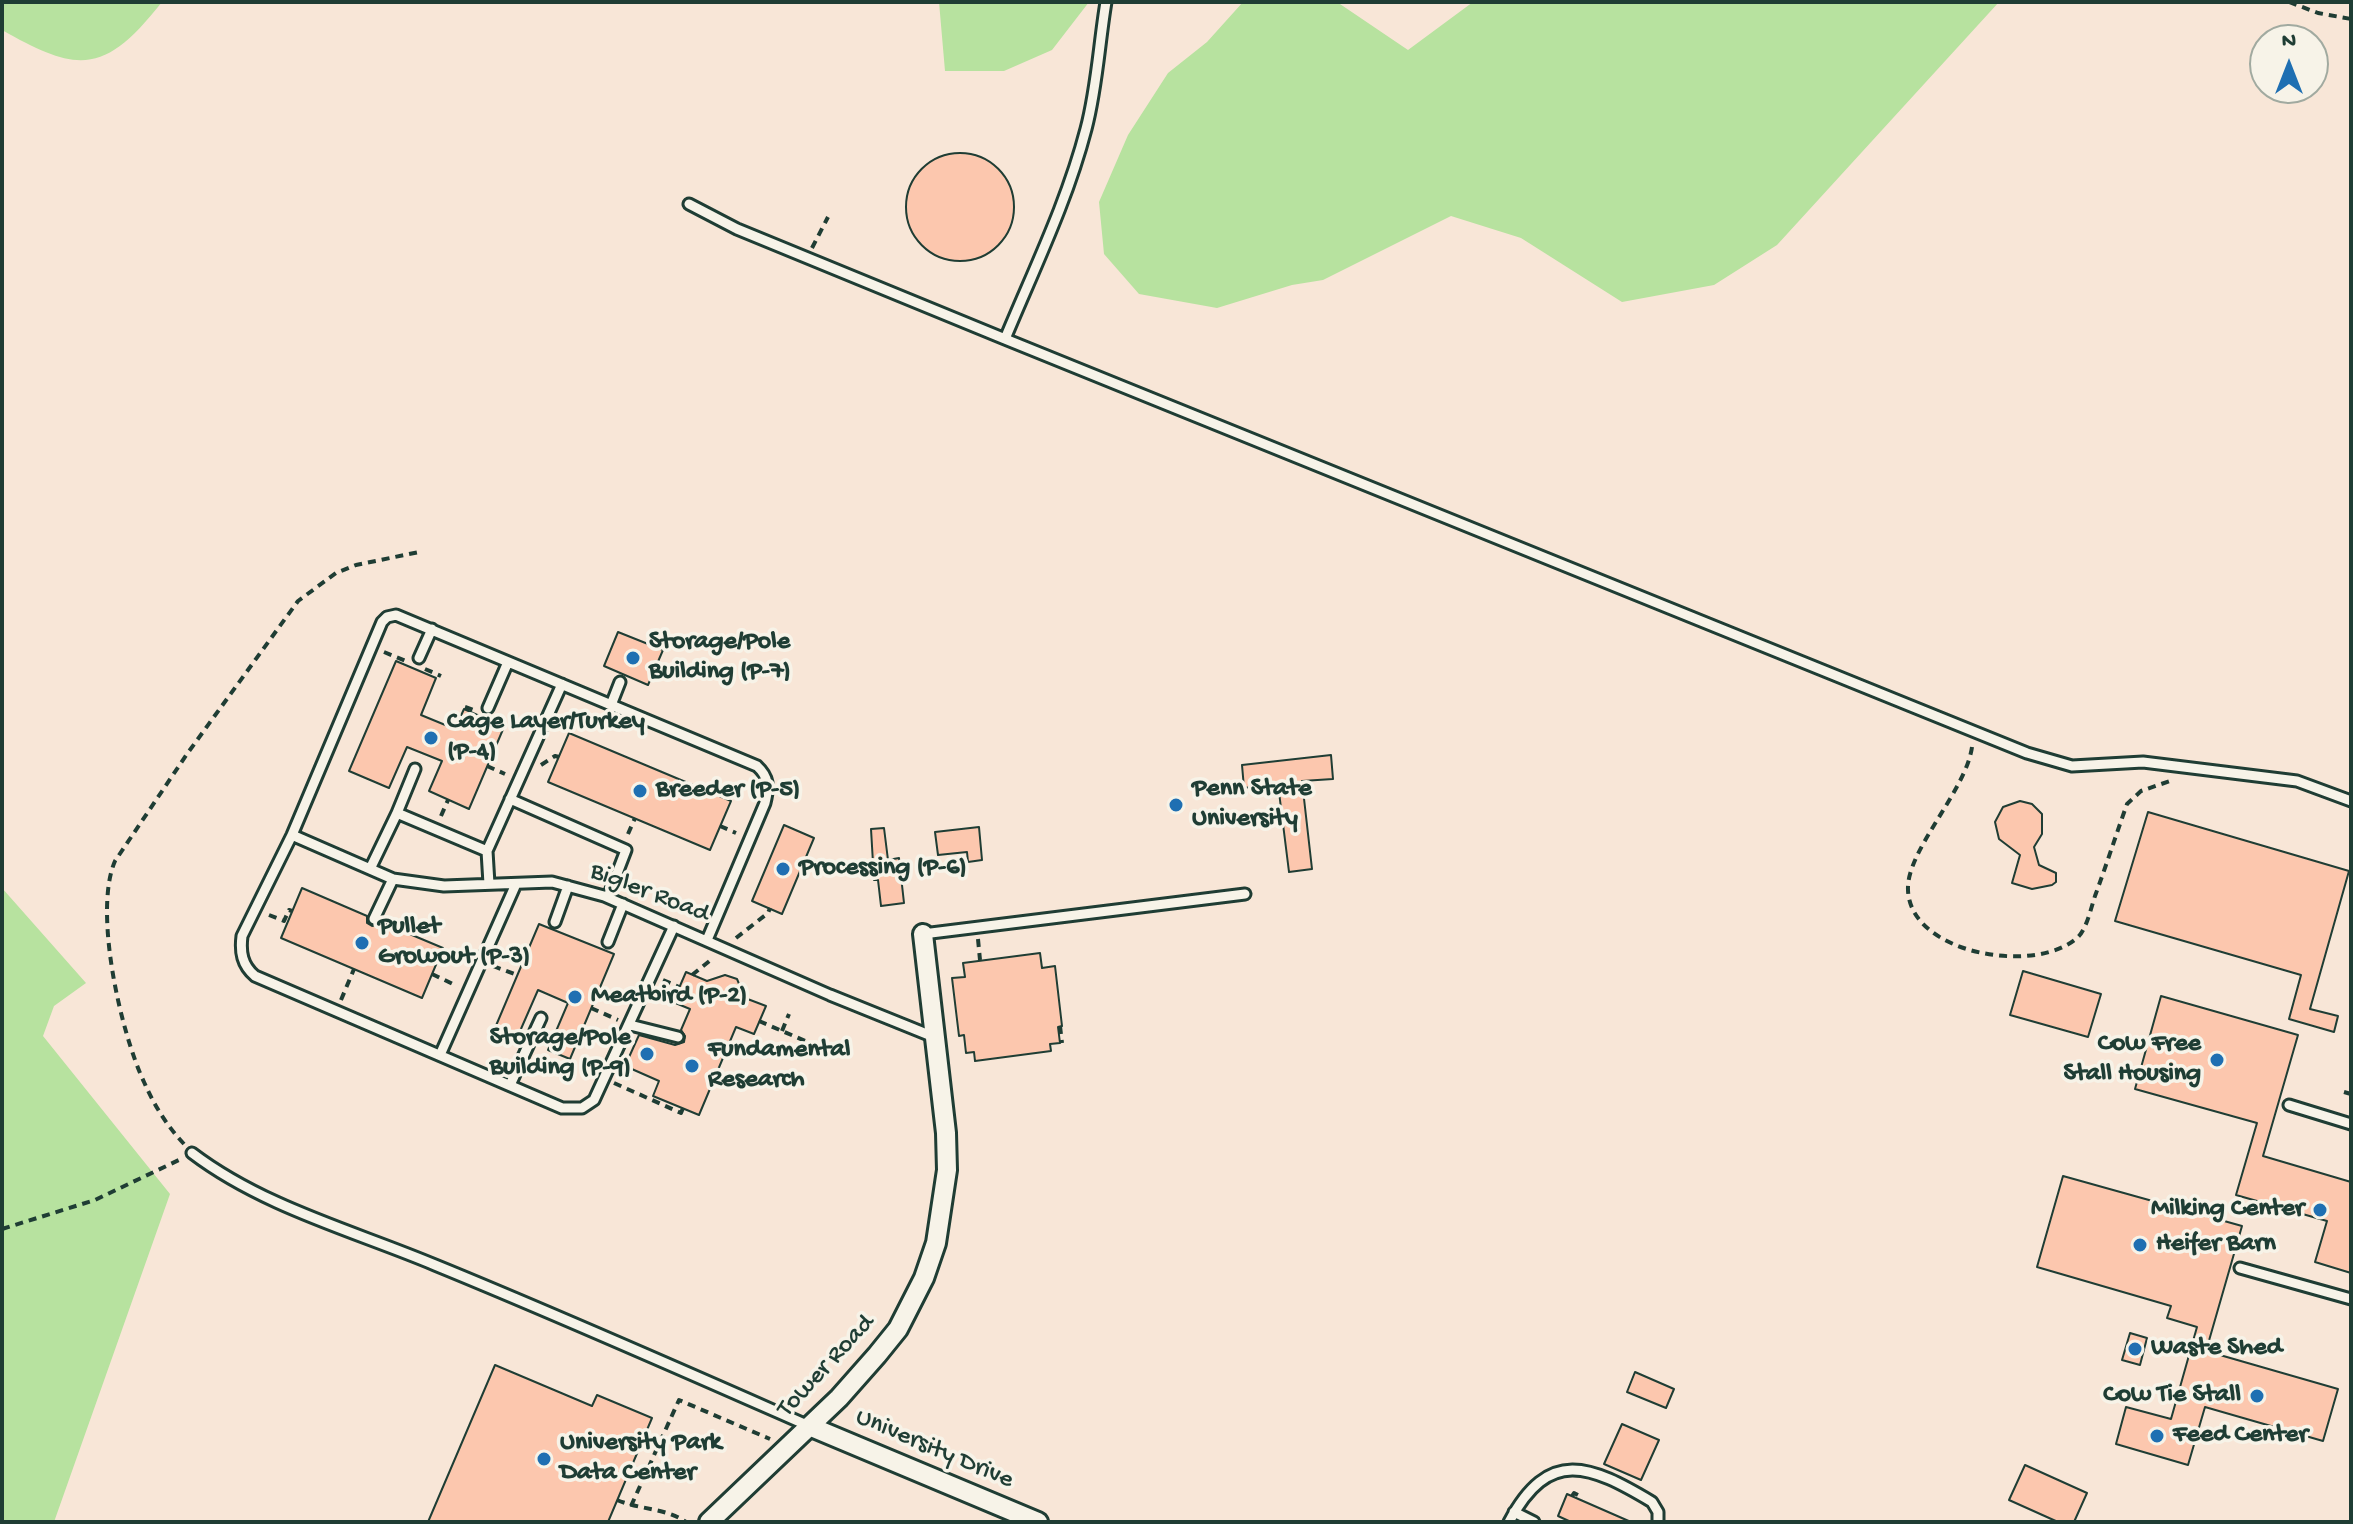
<!DOCTYPE html>
<html>
<head>
<meta charset="utf-8">
<style>
  body { margin:0 }
  #map { position:relative; width:2353px; height:1524px; overflow:hidden; background:#f7f3e8; font-family:"Gochi Hand",sans-serif }
  canvas { display:block }
  .frame { position:absolute; inset:0; border:4px solid #1f3d34; pointer-events:none }
  .north { position:absolute; left:2249px; top:24px; width:80px; height:80px; box-sizing:border-box; background:#f7f3e8; border:2px solid #a1aaa0; border-radius:50%; rotate:0deg; font-size:22px; font-weight:700; line-height:32px; text-align:center; color:#1f3d34 }
  .north::after { content:''; display:block; margin:auto; width:28px; height:36px; background:#1f6fb2; clip-path:polygon(50% 0,100% 100%,50% 72%,0 100%) }
</style>
</head>
<body>
<div id="map">
<canvas width="2353" height="1524"></canvas>
<div class="frame"></div>
<div class="north">N</div>
</div>
<script>
const g = document.querySelector('canvas').getContext('2d');
g.lineJoin = 'round';
function fill(path, color) {
  g.fillStyle = color;
  g.fill(path, 'evenodd');
}
function stroke(path, color, width, dash) {
  g.strokeStyle = color;
  g.lineWidth = width;
  g.lineCap = dash ? 'butt' : 'round';
  g.setLineDash(dash || []);
  g.stroke(path);
}
function label(font, color, halo, rows, align = 'center') {
  g.font = font + ' "Gochi Hand",sans-serif';
  g.lineWidth = 7;
  g.setLineDash([]);
  g.textBaseline = 'middle';
  g.strokeStyle = halo;
  g.fillStyle = color;
  for (const [text, x, y, turn = 0] of rows) {
    g.save();
    g.translate(x, y);
    g.rotate((+turn || 0) * Math.PI / 180);
    g.textAlign = isNaN(turn) ? turn : align;
    if (halo) g.strokeText(text, 0, 0);
    g.fillText(text, 0, 0);
    g.restore();
  }
}
fill(new Path2D(`
  M2,2H2351V1522H2ZM2265,40H2313V88H2265Z`), '#f8e6d7');
fill(new Path2D(`
  M2,2H162C105,74 79,74 2,30Z
  M939,2H1089L1052,50L1004,71H945Z
  M1243,2H1337L1408,50L1473,2H1999L1777,245L1714,285L1622,302L1521,238L1451,216L1323,280L1292,285L1217,308L1139,294L1104,254L1099,202L1128,135L1168,73L1207,42Z
  M2,888L86,983L54,1006L43,1036L170,1194L54,1522H2Z`), '#b7e29f');
const building = new Path2D(`
  M906 207a54 54 0 1 1 108 0a54 54 0 1 1-108 0Z
  M618,632L663,650L648,685L604,666Z
  M396,661L436,678L421,715L455,729L464,709L504,727L469,809L429,791L442,761L407,747L389,788L349,771Z
  M569,733L731,801L710,850L548,782Z
  M1331,755L1333,779L1302,781L1312,869L1289,872L1278,784L1244,788L1242,765Z
  M2020,801L2032,804L2042,814V834L2034,847L2039,865L2056,873V882L2052,885L2032,889L2012,883L2020,855L1999,839L1995,822L2003,807Z
  M2148,812L2349,871L2310,1009L2338,1016L2334,1032L2289,1019L2301,975L2115,921Z
  M784,825L814,838L782,914L752,901Z
  M979,827L982,860L968,862L967,852L938,855L935,832Z
  M884,828L888,860L899,858L904,903L881,906L878,880H874L871,829Z
  M302,888L367,916V923L372,926L381,922L443,948L422,998L281,938Z
  M539,924L614,954L570,1059L548,1050L568,1003L538,990L517,1038L495,1028Z
  M1040,953L1042,968L1055,966L1062,1026L1058,1027L1060,1043L1050,1044L1051,1051L975,1061L974,1052L966,1053L964,1035L959,1036L952,978L965,977L963,963Z
  M2023,971L2101,994L2088,1037L2010,1015Z
  M686,972L707,981L725,975L737,979L745,998L766,1006L754,1034L736,1027L699,1115L653,1096L659,1081L625,1066L639,1035L675,1045L684,1042L685,1036L681,1030L690,1009L673,1002Z
  M2161,996L2298,1035L2263,1156L2351,1182V1273L2315,1262L2327,1221L2236,1195L2257,1123L2135,1089Z
  M2063,1176L2242,1226L2206,1351L2338,1389L2323,1441L2205,1407L2188,1465L2116,1444L2126,1407L2171,1419L2197,1327L2167,1318L2171,1306L2037,1267Z
  M2130,1333L2147,1338L2140,1365L2122,1360Z
  M495,1365L592,1406L597,1395L652,1418L608,1522H428Z
  M1635,1372L1674,1389L1666,1408L1627,1392Z
  M1622,1424L1659,1440L1641,1480L1604,1464Z
  M2025,1465L2087,1493L2074,1522H2058L2009,1500Z
  M1567,1494L1631,1522H1571L1558,1516Z`);
fill(building, '#fcc7ae');
stroke(building, '#1f3d34', 2);
const service = new Path2D(`
  M689,204L737,229L1005,339L2027,753L2072,766L2143,762L2297,781L2351,801
  M1005,339C1034,269 1067,202 1086,129C1097,88 1099,44 1106,2
  M419,658L432,629
  M611,705L620,682
  M488,708L508,662
  M510,799L626,850L608,897
  M397,813L415,769
  M292,835L393,879L444,886L552,882L604,896L830,995L934,1037
  M370,869L397,813L487,851
  M489,884L487,851L562,684
  M374,919L393,879
  M555,922L568,886
  M674,926L594,1100L582,1108H562L255,976C242,965 240,952 242,936L292,835L382,622L387,617L396,615L757,766C769,777 769,787 765,803L707,940
  M923,934L1245,894
  M608,942L623,904
  M630,1025L678,1037
  M440,1055L516,884
  M510,1085L541,1018
  M2289,1105L2351,1124
  M192,1153C263,1207 354,1231 435,1265C560,1316 684,1371 809,1426
  M2240,1268L2351,1299
  M1514,1512L1534,1522
  M1509,1522C1549,1447 1590,1465 1652,1502L1658,1512V1522`);
const minor = new Path2D(`
  M809,1426L1038,1522
  M709,1522L839,1398L877,1355L898,1329L924,1278L936,1243L947,1170L946,1133L923,934`);
stroke(service, '#1f3d34', 15);
stroke(minor, '#1f3d34', 24);
stroke(new Path2D(`
  M2289,2L2318,13L2351,19
  M812,248L828,217
  M384,652L406,661
  M425,669L441,676
  M465,707L476,711
  M496,719L508,724
  M1972,747C1966,791 1906,851 1908,890C1910,955 2039,976 2079,936C2087,927 2091,908 2095,896C2106,866 2116,835 2127,804L2141,791L2173,780
  M541,765L555,756L559,757
  M487,766L505,774
  M441,816L448,800
  M720,826L736,833
  M628,834L635,818
  M269,915L284,921L289,910L292,911
  M736,938L768,913L770,908
  M978,939L980,960
  M493,966L517,975
  M432,974L455,985
  M692,975L712,959
  M663,980L679,987
  M341,1000L354,969
  M591,1008L618,1020
  M759,1021L810,1043
  M1060,1026L1062,1043
  M782,1031L789,1014
  M614,1083L681,1113L683,1108
  M2344,1092L2351,1094
  M184,1144C167,1126 154,1105 144,1082C121,1033 93,912 115,861L187,754L298,601L336,573L356,565L419,552
  M2,1229L95,1200L181,1159
  M1572,1496L1574,1493L1580,1496
  M617,1500C641,1510 666,1508 686,1522
  M631,1506L679,1400L770,1439`), '#1f3d34', 4, [8, 6]);
stroke(service, '#f7f3e8', 9);
stroke(minor, '#f7f3e8', 18);
for (const [x, y, r, color] of [
  [633,658,8,"#1f6fb2"],
  [431,738,8,"#1f6fb2"],
  [640,791,8,"#1f6fb2"],
  [1176,805,8,"#1f6fb2"],
  [783,869,8,"#1f6fb2"],
  [362,943,8,"#1f6fb2"],
  [575,997,8,"#1f6fb2"],
  [647,1054,8,"#1f6fb2"],
  [2217,1060,8,"#1f6fb2"],
  [692,1066,8,"#1f6fb2"],
  [2320,1210,8,"#1f6fb2"],
  [2140,1245,8,"#1f6fb2"],
  [2135,1349,8,"#1f6fb2"],
  [2257,1396,8,"#1f6fb2"],
  [2157,1436,8,"#1f6fb2"],
  [544,1459,8,"#1f6fb2"]
]) {
  const dot = new Path2D();
  dot.arc(x, y, r, 0, 2 * Math.PI);
  g.fillStyle = color;
  g.fill(dot);
  stroke(dot, '#f7f3e8', 3);
}
label('bold 26px', '#1f3d34', '#f7f3e8', [
  ["Storage/Pole",649,643],
  ["Building (P-7)",649,673],
  ["Cage Layer/Turkey",447,723],
  ["(P-4)",447,753],
  ["Penn State",1192,790],
  ["University",1192,820],
  ["Breeder (P-5)",656,791],
  ["Processing (P-6)",799,869],
  ["Pullet",378,928],
  ["Growout (P-3)",378,958],
  ["Meatbird (P-2)",591,997],
  ["Storage/Pole",631,1039,"right"],
  ["Building (P-9)",631,1069,"right"],
  ["Cow Free",2201,1045,"right"],
  ["Stall Housing",2201,1075,"right"],
  ["Fundamental",708,1051],
  ["Research",708,1081],
  ["Milking Center",2304,1210,"right"],
  ["Heifer Barn",2156,1245],
  ["Waste Shed",2151,1349],
  ["Cow Tie Stall",2241,1396,"right"],
  ["Feed Center",2173,1436],
  ["University Park",560,1444],
  ["Data Center",560,1474]
], 'left');
label('26px', '#1f3d34', '#f7f3e8', [
  ["Bigler Road",649,894,21],
  ["Tower Road",827,1367,-47],
  ["University Drive",934,1450,23]
]);
</script>
</body>
</html>
